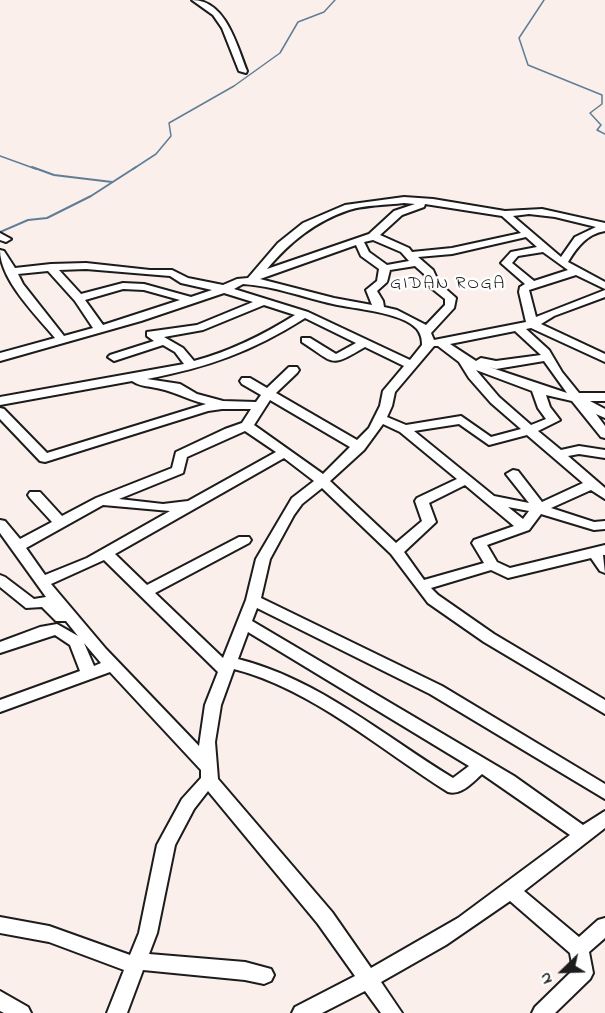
<!DOCTYPE html>
<html>
<head>
<meta charset="utf-8">
<style>
  body { margin:0 }
  #map { position:relative; width:605px; height:1013px; overflow:hidden; background:#faefeb; font-family:"Indie Flower",sans-serif }
  canvas { display:block }
  .north { position:absolute; left:533px; top:941px; width:60px; height:60px; -webkit-text-stroke:4px #fff; paint-order:stroke; rotate:247deg; font-size:16px; font-weight:700; line-height:24px; text-align:center; color:#1c1c1c }
  .north::after { content:''; display:block; margin:auto; width:21px; height:27px; background:#1c1c1c; clip-path:polygon(50% 0,100% 100%,50% 72%,0 100%) }
</style>
</head>
<body>
<div id="map">
<canvas width="605" height="1013"></canvas>
<div class="north">N</div>
</div>
<script>
const g = document.querySelector('canvas').getContext('2d');
g.lineJoin = 'round';
function stroke(path, color, width, dash) {
  g.strokeStyle = color;
  g.lineWidth = width;
  g.lineCap = dash ? 'butt' : 'round';
  g.setLineDash(dash || []);
  g.stroke(path);
}
function fill(path, color) {
  g.fillStyle = color;
  g.fill(path, 'evenodd');
}
function label(font, color, halo, rows, align = 'center') {
  g.font = font + ' "Indie Flower",sans-serif';
  g.lineWidth = 5;
  g.setLineDash([]);
  g.textBaseline = 'middle';
  g.strokeStyle = halo;
  g.fillStyle = color;
  for (const [text, x, y, turn = 0] of rows) {
    g.save();
    g.translate(x, y);
    g.rotate((+turn || 0) * Math.PI / 180);
    g.textAlign = isNaN(turn) ? turn : align;
    if (halo) g.strokeText(text, 0, 0);
    g.fillText(text, 0, 0);
    g.restore();
  }
}
stroke(new Path2D(`
  M544,0L519,38L528,65L602,95V104L590,113L601,125L597,130L605,134
  M0,156L36,169
  M133,169L156,154L171,136L169,123L234,86L280,53L298,22L324,12L335,0`), '#5f7d96', 1.5);
stroke(new Path2D(`
  M32,167L54,175L112,182
  M0,232L28,220L47,218L91,196L136,167`), '#5f7d96', 2);
const minor = new Path2D(`
  M192,0C226,0 237,46 247,71L246,73L239,71L222,28L213,15Z
  M404,197L433,199L505,211L542,209L605,223V231C587,234 577,247 568,262L605,282V289L576,275L529,290L536,317L605,290V297L554,316L541,324L605,354V362L531,328L526,329L549,350L562,372L579,393H605V401H590L605,409V418L596,414L605,426V438L601,437L572,401L546,395L550,407L560,420L538,431L561,450L579,446L605,450V458L579,454L568,456L605,488V499L591,490L551,508L594,522L605,521V529L594,530L541,514L529,530L487,545L497,562L510,568L605,545V555H603L605,573L600,571L591,558L508,578L491,570L431,588L438,595L494,634L605,700V714L484,642L428,603L391,554L322,488L302,504L294,515L270,559L261,598L442,686L605,784V799L430,694L257,608L252,621L514,776L583,825L605,811V828L524,891L579,937L598,920L605,918V938L589,952L593,973L590,979L555,1013H532L535,1007L573,970L570,953L510,901L446,945L381,982L402,1013H381L365,991L322,1013H292L295,1007L355,976L318,924L208,791L194,809L175,845L157,933L149,954L245,962L271,969L274,975L271,981L264,984L245,980L143,970L127,1013H107L124,970L49,942L0,933V917L49,926L130,955L139,933L157,845L182,799L201,778V770L110,672L0,712V700L80,671L70,645L55,635L0,653V642L40,627L57,624L78,636L66,621H56L42,607L26,608L0,587V575L5,577L34,599L46,597L0,533V520L5,521L20,539L52,522L30,498L28,495L30,492H40L62,516L96,498L172,468L176,452L225,429L242,423L251,409H222L208,411L45,462L40,461L0,419V408L4,409L47,453L206,404C185,399 173,390 151,387C144,386 138,385 132,381L0,405V397L184,364L175,352L163,345L114,361L108,357L110,355L154,341L147,336V332L197,325L253,302L224,293L141,321L0,361V353L55,338C36,315 0,280 0,250L4,251L15,268L51,264L86,263L150,270H172L188,278L223,285L237,279L248,278L278,243L303,223L345,205ZM404,203L415,204L394,211L369,234L267,269C290,242 314,222 349,210C365,205 386,205 404,203ZM425,204L502,216L521,233L452,248L412,252L409,248L380,235L402,215L424,207ZM529,214L555,217L596,227L575,237L561,257L513,216ZM526,237L537,247L511,252L501,263L525,284L520,287L519,292L526,322L434,340L431,333L454,308L456,298L439,283L433,270L418,257L452,254ZM373,240L401,252L409,261L387,265L369,252L364,242ZM356,245L361,256L379,269L377,281L366,290L372,305L334,298L260,279ZM543,252L568,270L534,281L512,263L518,256ZM415,266L424,274L430,287L445,299V305L426,325L397,310L384,307L383,301L377,291L387,282L390,270ZM86,269L170,276L181,283L212,290L191,297L144,284L123,283L81,294L59,270ZM48,271L75,301L93,328L64,336L23,284L18,274ZM243,284C274,286 302,297 333,304C354,309 402,312 417,329C421,334 422,339 422,345L410,360L308,312L234,289ZM123,289L144,290L180,300L103,325L85,300ZM264,305L295,315C263,335 231,351 194,361L183,348L164,337L203,330ZM305,318L356,343L336,354L310,338H302V342C336,364 329,368 365,347L404,366L383,391L380,406L369,428L357,440L276,393L297,373L299,370L297,367H289L267,388L250,378H242L240,381L242,384L261,395L256,402L223,401L197,394L180,384L147,379C209,367 251,352 305,318ZM515,331L541,355L496,361L481,358L476,361L450,344ZM434,346H438L459,362L469,378L491,403L521,429L491,437L461,416L406,425L387,417L392,406L395,392ZM544,361L567,393L489,367L496,369ZM476,370L532,391L538,408L546,419L531,425L499,397ZM270,400L350,447L323,474L254,425ZM383,424L400,432L457,479L417,498L415,501L422,521L396,543L330,481L364,450ZM459,424L489,445L527,435L583,483L542,502L518,471L513,470L506,474L529,503L494,496L414,431ZM245,431L276,452L188,501L163,504L119,499L183,473L187,457ZM284,458L314,481L292,498L256,559L246,600L223,658L155,593L249,543L251,540L249,537H239L147,585L115,554ZM465,485L514,526L474,540L472,543L484,563L424,580L404,552L436,522L429,503ZM103,505L170,511L87,558L45,575L26,548ZM508,507L529,511L523,519ZM104,560L218,672L205,705L199,746L106,649L51,584ZM248,632L469,766L453,778C384,736 318,679 238,659ZM84,643L101,663L94,666ZM234,669C312,689 381,750 448,792C461,796 473,782 482,774L570,835L458,918L371,968L332,912L218,779L215,742L221,705Z
  M0,233L11,239L6,242L0,240Z
  M0,991L28,1007L31,1013H4L0,1011Z`);
stroke(minor, '#1c1c1c', 4);
fill(minor, '#fff');
g.letterSpacing = '1.5px';
label('18px', '#1c1c1c', '#fff', [
  ["GIDAN ROGA",448,285]
]);
g.letterSpacing = '0px';
</script>
</body>
</html>
